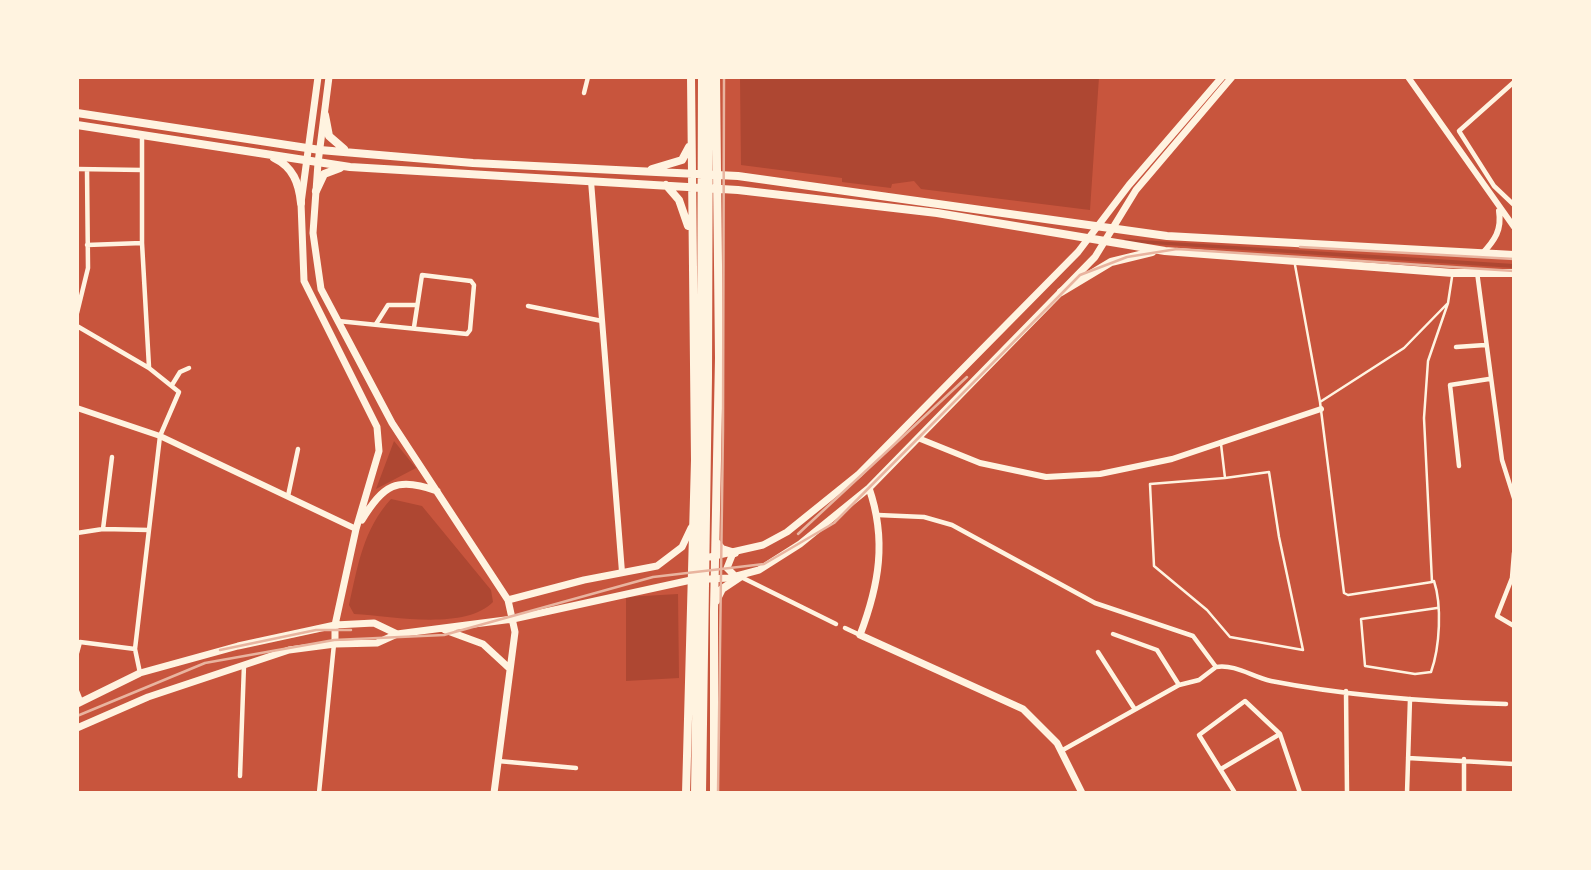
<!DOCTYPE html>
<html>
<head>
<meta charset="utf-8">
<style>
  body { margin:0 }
  #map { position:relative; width:1591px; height:870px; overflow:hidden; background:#c8553d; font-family:Manrope,sans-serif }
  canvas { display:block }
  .frame { position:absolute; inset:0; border:79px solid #fff3e0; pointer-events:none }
</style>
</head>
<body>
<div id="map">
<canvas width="1591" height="870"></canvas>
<div class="frame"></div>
</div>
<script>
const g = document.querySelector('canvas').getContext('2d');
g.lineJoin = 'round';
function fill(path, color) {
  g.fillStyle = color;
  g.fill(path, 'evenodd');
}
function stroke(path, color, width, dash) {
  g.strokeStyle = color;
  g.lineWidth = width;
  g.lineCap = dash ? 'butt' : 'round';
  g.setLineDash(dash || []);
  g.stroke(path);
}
fill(new Path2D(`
  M740,77H1099L1090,210L921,189L914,181L892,184L891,188L842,182V178L741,165Z
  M1125,239L1514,264V268L1122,242Z
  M394,441L416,468L376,489Z
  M391,499L422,506L491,590L493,602C464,631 393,616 354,614L349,605C358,565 363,530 391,499Z
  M678,594L679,678L626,681V597Z`), '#ae4732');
stroke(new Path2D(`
  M1295,265L1320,402L1344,593L1348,595L1432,582L1424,418L1428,361L1448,303L1452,277
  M1320,402L1404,348L1447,304
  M1221,444L1225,478L1269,472L1279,537L1303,650L1230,637L1207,610L1154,566L1150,484L1225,478
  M1434,581C1442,605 1440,647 1431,672L1415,674L1365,666L1361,619L1437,608`), '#fff3e0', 2.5);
stroke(new Path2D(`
  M1514,82L1459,131L1494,186L1514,205
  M584,93L588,77
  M142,136V243L149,367
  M77,169L142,170
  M87,245L142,243
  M1477,272L1502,460L1514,498
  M528,306L602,321
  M77,313L88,268L87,170
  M338,321L467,334L470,330L474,285L471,281L422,275L414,327
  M376,324L388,305H417
  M77,326L149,368L179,392L160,436L135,649L140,673
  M1456,347L1485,345
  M172,385L180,372L189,368
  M1459,466L1450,385L1489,379
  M288,496L298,449
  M878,515L924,517L952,525L1095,603L1193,636L1216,667C1236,664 1252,677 1271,681C1348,696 1428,702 1506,704
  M103,529L112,457
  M77,533L103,529L149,530
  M1514,553L1512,578L1497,616L1514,626
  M741,577L836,624
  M845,628L860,635
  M1113,634L1157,650L1179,685
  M1098,652L1134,708
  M77,653L80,642L135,649
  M77,691L81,701
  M1346,691L1347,793
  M1061,751L1179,685L1199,680L1216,667
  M1408,758L1514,764
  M498,761L576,768
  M1221,769L1280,734
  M240,776L244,665
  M319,793L334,644
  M1235,793L1199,735L1245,701L1280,734L1300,793
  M1407,793L1410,699
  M1464,793V759`), '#fff3e0', 4.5);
stroke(new Path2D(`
  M1408,77L1514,227
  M591,181L622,572
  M1482,254C1495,240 1502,230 1499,211
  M77,408L160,436L356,529
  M918,438L980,463L1046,477L1100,474L1172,459L1321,409`), '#fff3e0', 6);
stroke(new Path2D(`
  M318,77L301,203L304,281L377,427L379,451L356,529L335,625V644
  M329,77L318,163L313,233L321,289L392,423L508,600L515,632L494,793
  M869,488C887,540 879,585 860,635L1023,709L1057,743L1082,793
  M362,520C383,485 397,476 437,491
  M733,553L727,568L736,577
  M710,557L763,545L787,532L859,474L1078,252L1129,185L1222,77
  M508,600L584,580L657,566L682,547L691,528
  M445,630L483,644L509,668
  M77,704L140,673L238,646L335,625L374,623L397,634
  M77,728L148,697L289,650L335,644L377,643L397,634L513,619L691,580L729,578L759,570L800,544L869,488L1095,257L1136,190L1232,77`), '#fff3e0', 7);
stroke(new Path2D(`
  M77,113L320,150L473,163L738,176L1167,236L1514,255
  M325,115L329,136L344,149
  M77,125L350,167L738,190L937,213L1165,251L1453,273H1514
  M274,158C293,167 299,183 301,203
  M652,169L682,160L689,147
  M666,185L679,200L688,226
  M316,191L324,174L340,168
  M1061,292L1111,262L1152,252
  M716,542L722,549L735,553
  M716,601L722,589L740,577
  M686,793L695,460L691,77
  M695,793L701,377L702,77
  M702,793L708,377L709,77
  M714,793V611L719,358L716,77`), '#fff3e0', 8);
stroke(new Path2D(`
  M1300,247L1514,259
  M798,534L967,377
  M220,650L316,630H351
  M77,716L205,663L334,640L444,635L653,577L764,564L834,523L1080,275L1127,257L1177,249L1514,271
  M718,793L723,429L724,77`), '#e9b49f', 2.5);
</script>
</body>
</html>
